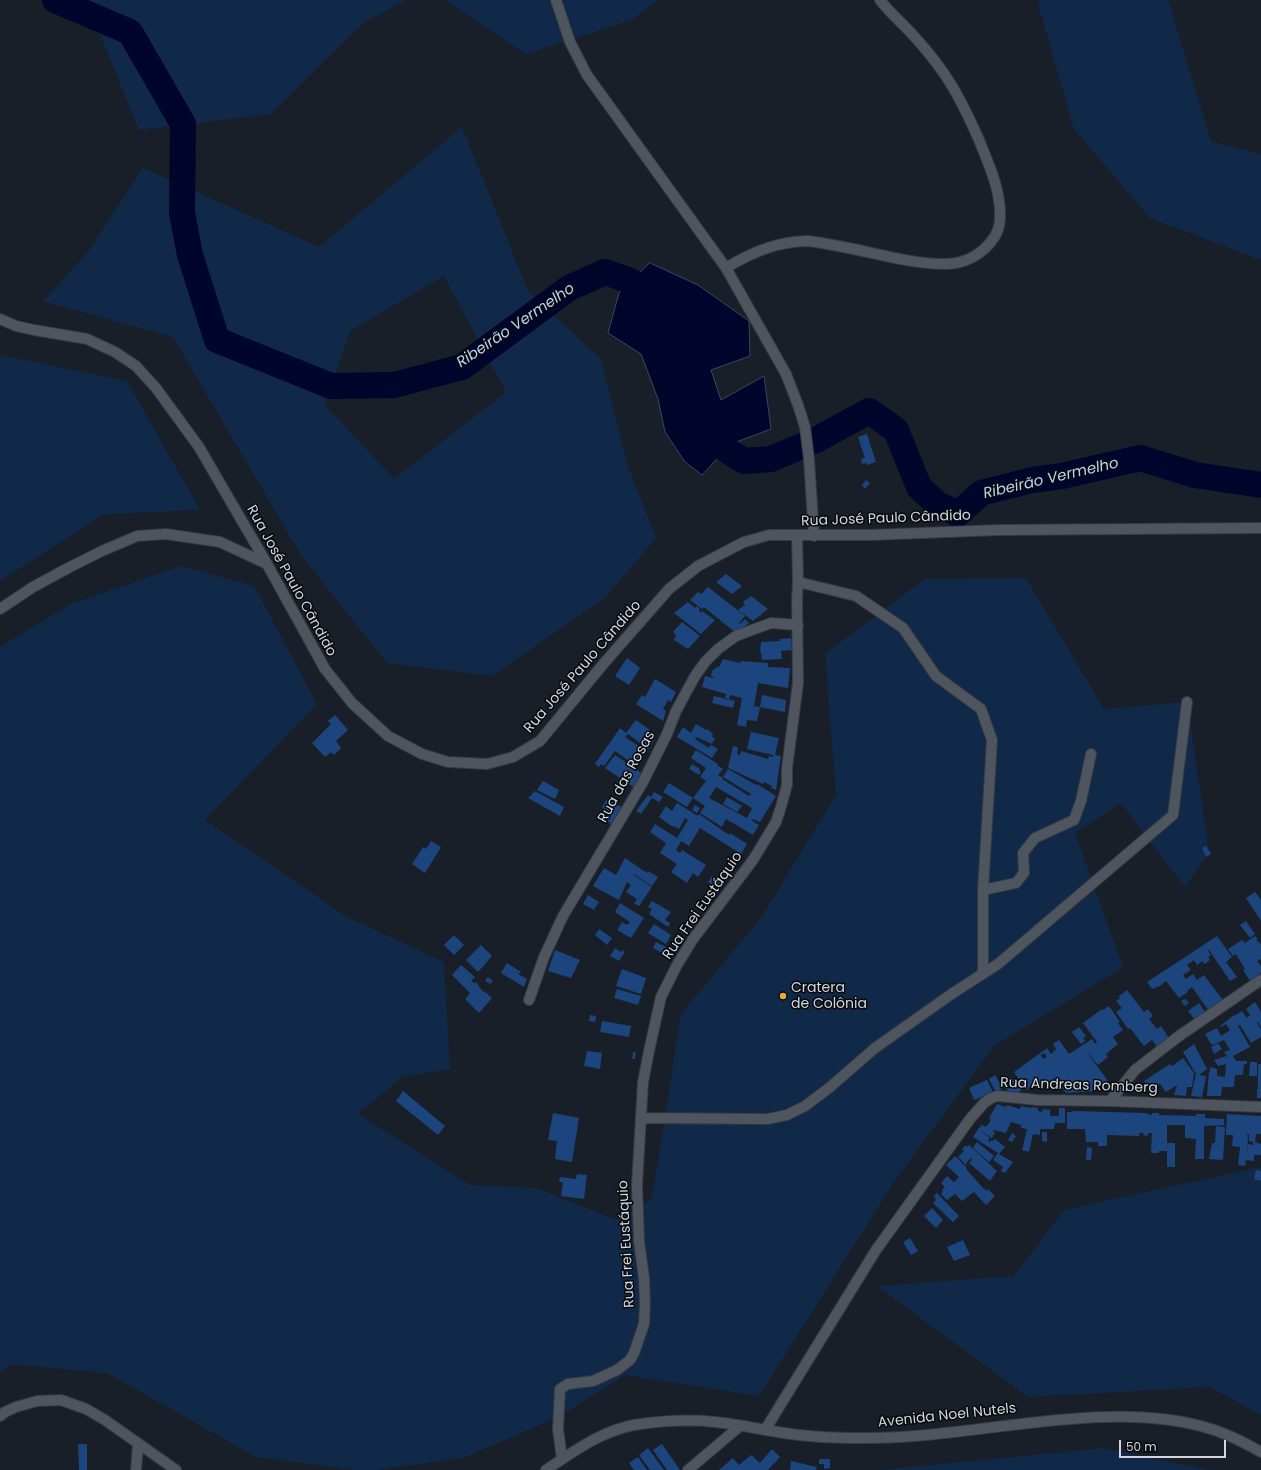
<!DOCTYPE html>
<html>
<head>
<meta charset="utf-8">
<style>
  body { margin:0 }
  #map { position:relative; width:1261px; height:1470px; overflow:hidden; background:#191f28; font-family:Poppins,sans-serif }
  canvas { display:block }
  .scale { position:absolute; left:1119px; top:1440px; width:107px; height:18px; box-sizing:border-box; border:2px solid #d3d7dd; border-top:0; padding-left:5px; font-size:12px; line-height:14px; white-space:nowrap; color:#d3d7dd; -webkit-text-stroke:3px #07090d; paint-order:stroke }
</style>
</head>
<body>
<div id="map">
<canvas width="1261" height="1470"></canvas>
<div class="scale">50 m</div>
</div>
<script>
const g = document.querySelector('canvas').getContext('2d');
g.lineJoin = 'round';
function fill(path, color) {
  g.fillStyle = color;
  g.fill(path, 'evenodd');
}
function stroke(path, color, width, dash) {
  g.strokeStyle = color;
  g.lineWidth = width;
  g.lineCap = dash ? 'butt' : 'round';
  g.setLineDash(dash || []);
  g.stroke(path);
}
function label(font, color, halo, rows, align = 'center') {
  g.font = font + ' Poppins,sans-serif';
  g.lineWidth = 3;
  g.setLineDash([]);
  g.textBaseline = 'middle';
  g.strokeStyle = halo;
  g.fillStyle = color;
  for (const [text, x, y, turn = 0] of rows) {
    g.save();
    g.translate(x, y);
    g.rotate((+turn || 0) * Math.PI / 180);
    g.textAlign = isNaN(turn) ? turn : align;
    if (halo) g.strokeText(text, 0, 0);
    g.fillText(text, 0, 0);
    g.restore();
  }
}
fill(new Path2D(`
  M86,0H406L363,23L271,114L139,130Z
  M446,0H658L631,20L525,54Z
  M1039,0H1168L1211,141L1261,155V260L1150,218L1074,129L1039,7Z
  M462,127L528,291L601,359L628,466L656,538L605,598L492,676L387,663L301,555L173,337L43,301L88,252L143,168L319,247ZM444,276L506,392L394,479L325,405L350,331Z
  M0,355L127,381L200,510L104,514L0,581Z
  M181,566L254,586L317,704L205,820L347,917L444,962L450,1069L402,1077L358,1114L470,1185L536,1188L616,1220L652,1199L681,1014L761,918L836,795L825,654L925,579L1026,578L1104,709L1187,702L1209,852L1185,887L1121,803L1075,833L1123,967L994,1046L894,1182L759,1396L625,1375L560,1416L463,1458L375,1470H355L256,1457L107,1373L9,1364L0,1373V647L71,604Z
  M1261,1167V1415L1210,1387L1028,1397L877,1286L1014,1276L1064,1210Z
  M1103,1448L1209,1470H881Z`), '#112948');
const water = new Path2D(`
  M650,263L698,285L749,321L750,356L711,370L721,400L764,376L771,429L731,444L702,475L685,462L665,432L658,399L641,354L608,333L619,293Z`);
fill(water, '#00052b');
stroke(water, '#3f4460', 1);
stroke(new Path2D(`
  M55,0L130,32L183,124L182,213L190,255L217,340L331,386L394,385L462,367L569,288L605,272L631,281L657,303
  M705,422L722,447L744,461L771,459L816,440L869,411L896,430L919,487L937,504L958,514L981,493L1032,480L1062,476L1140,458L1195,475L1261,485`), '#00052b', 26);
fill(new Path2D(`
  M867,434L876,462L867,465L866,463L862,464L861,459L865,458L858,437Z
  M866,480L870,483L865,489L862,485Z
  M726,574L742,586L732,594L716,582Z
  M708,587L745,616L739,623L740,624L745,619L749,623L744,627L746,628L737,634L704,607L702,609L690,600L698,592L701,594Z
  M751,596L768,609L753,621L738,610L745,605L743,602Z
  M688,602L695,608L697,606L700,609L699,611L701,613L702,611L715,620L701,634L674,613Z
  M682,622L700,636L688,649L674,640L676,635L673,632Z
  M791,638L792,650L781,651L782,659L762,660L761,652L760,653L761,642L780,641V639Z
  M627,658L640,668L629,685L615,676Z
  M723,659L740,663L741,661L768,663V667L790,668L788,688L758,683L754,706L760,707L757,721L747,720L746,727L737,725L742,698L730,695L729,699L725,698L726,694L702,687L705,676L713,678L714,677L711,676L712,671L717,667H719Z
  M655,679L676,692L671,702L668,700L663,709L666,711L663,721L636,704L642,695L645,697Z
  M762,695L786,700L785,712L760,707Z
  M714,696L735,701L733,708L712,703Z
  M335,715L348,730L336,741L341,748L334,755L331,752L325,757L312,743L331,724L328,721Z
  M636,720L650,730L646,736L654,741L648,749L628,734L625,737L646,751L636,766L615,751L604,766L601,764L599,767L595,764L620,728L626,733Z
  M696,724L706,730L707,729L713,734L712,737L715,738L712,744L696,737L695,739L709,748L711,745L718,749L712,758L677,737L683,727L691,733Z
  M751,732L779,738L775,755L781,756L776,790L771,788L772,786L764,782L763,784L728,768L733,746L738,747L737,754L740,755L741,751L768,759L769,756L773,757V755L747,749Z
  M696,750L718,764L717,765L723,769L718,775L723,778L722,779L749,796L751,794L723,777L728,769L756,785L757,784L776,796L760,822L753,819L752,821L759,825L753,835L726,819L722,827L700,813L705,806L693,798L706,781L700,777L706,768L691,758ZM716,787L752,808L747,818L709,798Z
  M615,755L643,774L635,788L605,768Z
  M692,764L700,769L699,770L701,772L699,775L689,769Z
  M543,781L559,790L555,799L537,790Z
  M669,783L693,798L687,807L663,792Z
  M535,791L564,807L560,816L528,798Z
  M654,792L663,797L659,802L652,798L641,814L636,811L648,795L651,797Z
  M727,797L742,806L737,812L723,804Z
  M607,799L623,808L612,825L604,818L609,812L602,807Z
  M677,803L698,816L699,814L729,835L730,833L747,844L741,854L700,828L689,846L681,841L676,850L680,853L682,850L706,865L698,877L693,873L687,883L671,872L677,864L660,853L666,843L650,832L655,824L677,838L688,820L685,818L679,829L674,826L673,827L659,817L666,806L672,811Z
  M695,805L700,808L697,813L692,810Z
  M431,841L441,847L425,873L412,864L423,847L426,849Z
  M1206,846L1211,854L1206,857L1202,848Z
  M625,858L647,873L648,871L658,877L652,886L634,874V875L652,887L639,906L634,903L637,899L626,892L631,885L627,882L619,900L593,886L604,868L616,875Z
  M712,876L720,882L716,888L708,882Z
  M1255,892L1261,900V921L1246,898Z
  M588,895L599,902L594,910L583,904Z
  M652,901L671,912L665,920L670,923L668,927L649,914L652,909L648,907Z
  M620,903L644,918L631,938L617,930L622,922L627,925L630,922L615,912Z
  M1246,921L1255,934L1250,938L1240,925Z
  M654,924L671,935L666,944L648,933Z
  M599,929L612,938L607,945L595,935Z
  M454,935L464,945L454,955L444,945Z
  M1217,936L1232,957L1226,962L1237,977L1230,981L1209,950L1208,951L1211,955L1208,957L1210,960L1205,964L1202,961L1197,965L1194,960L1187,965L1191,970L1183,975L1186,979L1193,974L1197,980L1204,975L1216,991L1223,1000L1209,1011L1192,987L1187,991L1188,992L1179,998L1166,981L1160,986L1152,989L1147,982Z
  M1255,936L1258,939L1256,940L1261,944V959L1257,961L1261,966V973L1250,981L1243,970L1245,969L1236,954L1233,956L1228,949L1242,940L1245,943Z
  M656,942L666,947L662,953L653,948Z
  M481,945L492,956L478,972L466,960Z
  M615,948L621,952L623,950L625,952L619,961L610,956Z
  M555,950L580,960L571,978L548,971Z
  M507,963L521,972L518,974L527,979L524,987L501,973Z
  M461,965L475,977L471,981L474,983L476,982L483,992L484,991L492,998L479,1013L465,999L470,993L452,975Z
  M622,969L646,978L641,994L616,986Z
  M488,977L493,981L490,984L485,981Z
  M617,989L641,996L638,1005L614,998Z
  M1127,990L1144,1012L1148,1009L1153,1016L1149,1019L1157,1029L1161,1026L1169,1038L1157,1047L1152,1040L1144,1046L1130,1028L1128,1029L1116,1012L1122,1008L1116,1001L1120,998L1119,996Z
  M1185,999L1189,1003L1185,1006L1181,1001Z
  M1255,1002L1261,1012V1027L1258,1022L1257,1023L1261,1029V1037L1251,1043L1240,1025L1238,1026L1250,1047L1233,1056L1236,1061H1247V1064H1244L1243,1075H1235L1234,1087H1222L1221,1096H1207L1209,1071L1210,1072V1067L1217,1069V1076L1225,1077L1226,1064L1218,1066L1214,1060L1227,1056L1224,1052L1230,1050L1224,1040L1212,1045L1205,1034L1217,1028L1221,1036L1223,1035L1230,1030L1226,1024L1221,1027L1220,1026L1234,1015V1016L1242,1011L1247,1018L1250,1015L1246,1009Z
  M1199,1003L1205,1012L1195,1020L1188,1011Z
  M1109,1006L1120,1022L1118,1023L1123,1030L1113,1037L1118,1044L1106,1054L1108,1057L1098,1065L1086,1051L1108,1081L1095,1089L1096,1091L1066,1093L1057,1080L1040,1086L1039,1084L1026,1090L1014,1072L1047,1048L1051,1054L1056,1049L1053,1044L1059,1040L1069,1054L1092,1039L1095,1044L1097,1042L1083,1023L1102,1009L1103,1010ZM1044,1053L1047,1057L1043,1059L1041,1055Z
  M590,1015L596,1016L595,1022L589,1021Z
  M602,1021L631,1026L629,1037L600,1032Z
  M1079,1027L1086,1036L1083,1038L1085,1041L1081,1044L1072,1032Z
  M1218,1043L1222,1049L1214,1054L1211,1047Z
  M1194,1044L1207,1069L1199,1075L1206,1076L1202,1097L1191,1096L1196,1074L1183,1052Z
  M587,1051L602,1053L600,1069L584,1066Z
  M633,1052H636L635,1059H632Z
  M1183,1058L1194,1073L1192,1087H1187L1186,1096L1174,1095L1177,1085L1166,1092L1160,1084L1151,1091L1144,1081L1170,1064L1172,1066Z
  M1250,1062H1257V1076H1249Z
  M1258,1064H1261V1098H1257V1089H1258Z
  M995,1075L1003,1088L996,1092L989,1079Z
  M1011,1077L1023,1088L1016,1095L1013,1092L1011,1094L1003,1086Z
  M987,1080L993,1092L974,1100L969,1088Z
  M403,1091L445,1126L438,1135L396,1101Z
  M997,1104L1006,1107L1007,1105L1020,1109L1021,1106L1032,1108L1033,1107L1038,1108V1111L1042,1112L1043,1109L1051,1110L1050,1111V1116H1059V1108H1065V1123H1055L1054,1129H1040V1135L1033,1134L1029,1152L1022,1150L1027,1129L1021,1128V1125L1011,1122L1006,1133L994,1130L993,1131L995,1132L992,1138L978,1129L982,1125L986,1127L991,1120L989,1118Z
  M1073,1111L1146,1113L1147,1114L1152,1115V1113H1159V1115L1196,1116V1114H1205V1118L1224,1119V1125L1204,1126V1159H1195L1196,1139L1185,1138V1125H1167V1143H1175V1167H1167V1151H1159V1153H1151L1152,1133H1148V1136L1143,1135L1144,1133H1139V1136L1107,1135V1146H1098V1142H1086L1085,1129H1067V1112H1073Z
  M553,1113L579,1118L572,1162L555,1159L557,1141L548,1140Z
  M1227,1114L1261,1116V1134H1256L1255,1142L1261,1144V1155H1254V1161L1246,1160L1245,1166L1238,1165L1240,1147L1232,1146L1233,1135H1226ZM1246,1134H1249V1141L1253,1142V1145L1248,1144L1247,1157L1248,1135H1246Z
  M1216,1126L1225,1127L1223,1160L1209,1159L1212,1143H1215Z
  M978,1129L990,1138L988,1140L990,1142L992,1140L993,1141L995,1139L1005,1147L999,1154L1013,1162L1005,1173L1001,1171L1003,1167L993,1160L998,1153L973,1137Z
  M1042,1132H1047V1142L1042,1141Z
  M1012,1133L1016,1136L1012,1142L1008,1140Z
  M977,1142L994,1156L989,1162L973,1148Z
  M966,1145L967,1147L969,1145L997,1171L990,1181L969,1163L972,1160L971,1158L966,1163L967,1164L966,1165L958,1157L964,1151L962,1149Z
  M1087,1147L1092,1148L1091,1160H1086Z
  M955,1156L967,1168L966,1169L982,1187L987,1191L988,1189L995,1196L986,1205L974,1192L962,1201L955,1194L947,1200L941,1194L943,1191L942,1190L945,1187L941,1183L947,1176L954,1182L959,1177L946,1165Z
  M1256,1170L1261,1171V1181L1254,1179Z
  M577,1174L587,1175L584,1199L561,1196L563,1182H559L560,1177L576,1179Z
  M937,1193L959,1216L953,1222L933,1203L936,1200L934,1196Z
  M932,1208L943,1220L936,1228L924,1216Z
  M910,1238L918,1251L911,1255L903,1242Z
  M963,1240L970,1255L954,1261L947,1247Z
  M78,1444H87V1470H79Z
  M662,1444L680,1470H667L653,1450Z
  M648,1448L664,1470H650L639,1455Z
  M772,1449L780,1457L768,1470H719L733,1458L739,1465L751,1455L760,1463Z
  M638,1457L647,1470H634L629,1463Z
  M819,1459H830V1468L824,1469V1464H819Z
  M791,1461L817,1467L816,1470H790Z`), '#1c457d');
const minor = new Path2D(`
  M556,0L570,42L587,75L726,268L786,374L798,405L805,427L809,459L814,536
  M726,268C750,253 779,241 808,241C818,242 828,244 838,246C873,252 909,264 945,264C963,264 979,256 990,243C996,236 1000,227 1000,218C1001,190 989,165 979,140C969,117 959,96 945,75C936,62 925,48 913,35C902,23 890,13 880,0
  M0,319L16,326L34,330L87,339L115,352L136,366L156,388L199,447L267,564L325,669L352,703L388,736L422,754L448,762L487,764L513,757L540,741L605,662L669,589L698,566L744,542L769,535H870L999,530L1261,528
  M798,582L856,596L903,628L936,676L981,709L992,740L983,890L1016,883L1024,873L1023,853L1035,838L1074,820L1081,801L1091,754
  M0,609L33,587L70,567L102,551L137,536L166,534L220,542L267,564
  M983,974V890
  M529,1000L544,957L563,916L643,782L667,734L676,711L695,676L705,662L718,649L736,636L771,623L798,625
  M1110,1101L1135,1070L1179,1036L1261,980
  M642,1118L768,1119L787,1115L805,1106L829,1088L875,1048L953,993L998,964L1173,815L1187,702
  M0,1416L5,1412L16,1407L37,1401L61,1400L86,1409L105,1420L176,1470
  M765,1430L876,1250L970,1119L984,1103L991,1098L998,1096L1038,1100L1110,1101L1261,1107
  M562,1459L558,1429L560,1389L568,1384L593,1381L617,1370L630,1360L634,1353L644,1324L645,1304L644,1278L639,1241L637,1185L643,1082L649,1051L661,997L677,965L693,939L753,860L776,822L780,810L787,785V768L798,683L797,599L798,582L797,536
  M136,1470L138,1444
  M546,1470C573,1452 601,1431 634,1425C660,1421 688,1419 715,1422C747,1425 778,1434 810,1436C828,1438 847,1438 866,1438C946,1438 1025,1419 1105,1417C1141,1416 1176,1418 1211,1429C1228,1434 1245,1443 1261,1452
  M688,1470L740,1426`);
stroke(minor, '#363a41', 12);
stroke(minor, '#4e555f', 10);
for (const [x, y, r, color] of [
  [783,996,4,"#ebaa39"]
]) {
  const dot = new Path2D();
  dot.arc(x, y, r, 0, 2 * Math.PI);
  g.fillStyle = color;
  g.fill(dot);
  stroke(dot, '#07090d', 1.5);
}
label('14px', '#d3d7dd', '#07090d', [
  ["Rua José Paulo Cândido",886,519,-2],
  ["Rua José Paulo Cândido",291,581,61],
  ["Rua José Paulo Cândido",583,667,-49],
  ["Rua das Rosas",627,777,-61],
  ["Rua Frei Eustáquio",703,906,-55],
  ["Rua Andreas Romberg",1079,1086,2],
  ["Rua Frei Eustáquio",627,1244,-93],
  ["Avenida Noel Nutels",947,1416,-6]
]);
label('14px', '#d3d7dd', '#07090d', [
  ["Cratera",791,988],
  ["de Colônia",791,1004]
], 'left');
label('italic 15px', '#bad2f4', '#07090d', [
  ["Ribeirão Vermelho",516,326,-34],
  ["Ribeirão Vermelho",1051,479,-13]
]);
</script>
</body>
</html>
